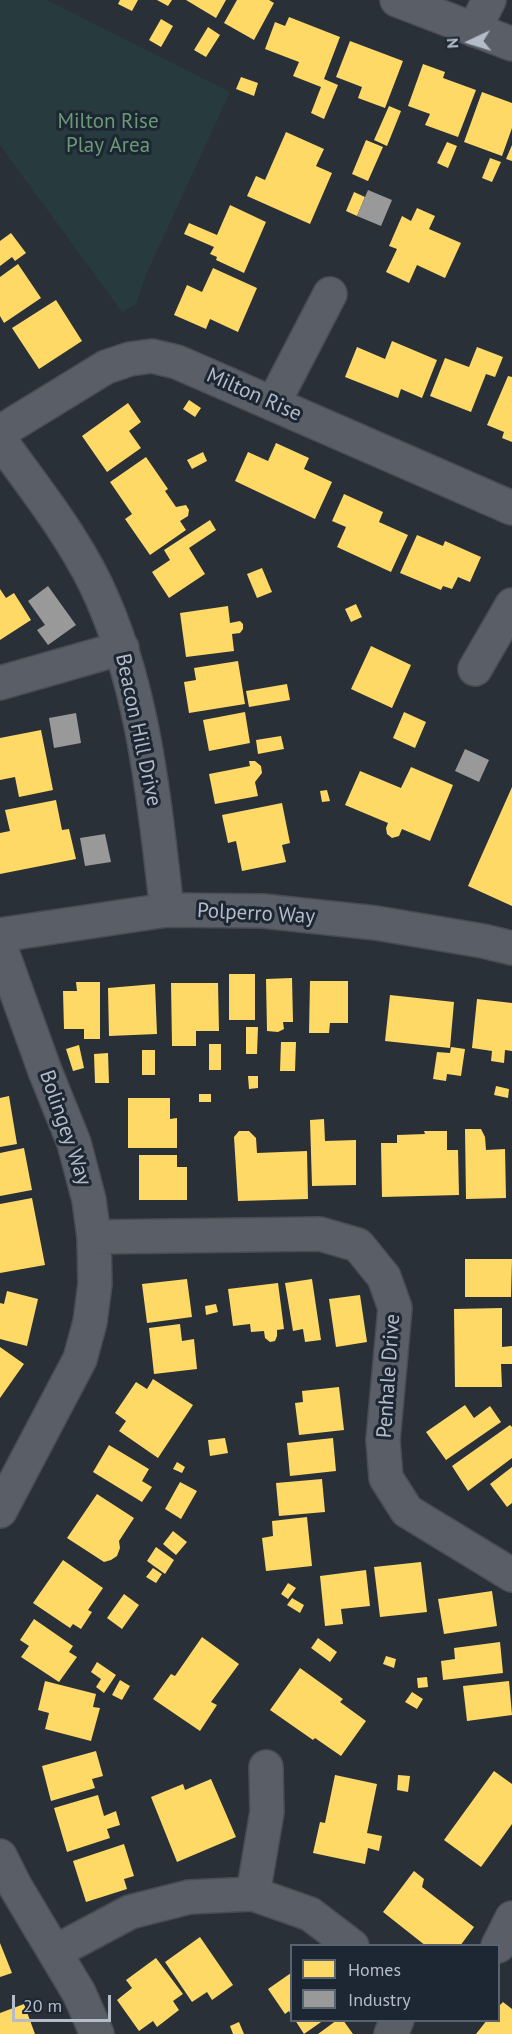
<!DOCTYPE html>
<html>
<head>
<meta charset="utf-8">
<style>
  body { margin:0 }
  #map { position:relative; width:512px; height:2034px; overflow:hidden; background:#2a3038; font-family:"PT Sans",sans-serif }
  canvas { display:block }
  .legend { position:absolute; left:290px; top:1944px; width:210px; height:78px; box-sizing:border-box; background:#1d2633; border:2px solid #59626f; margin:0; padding:8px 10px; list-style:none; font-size:18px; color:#b4bcc9 }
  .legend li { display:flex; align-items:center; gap:12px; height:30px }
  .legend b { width:30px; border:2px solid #59626f }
  .north { position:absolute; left:440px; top:12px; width:60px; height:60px; -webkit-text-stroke:4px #1d2633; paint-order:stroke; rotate:266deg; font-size:16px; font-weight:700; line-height:24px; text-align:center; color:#b4bcc9 }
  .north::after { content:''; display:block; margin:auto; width:21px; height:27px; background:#b4bcc9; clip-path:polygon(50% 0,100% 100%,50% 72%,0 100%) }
  .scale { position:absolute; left:12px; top:1995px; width:99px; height:27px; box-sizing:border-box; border:3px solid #b4bcc9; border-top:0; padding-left:8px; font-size:18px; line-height:21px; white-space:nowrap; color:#b4bcc9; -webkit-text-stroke:4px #1d2633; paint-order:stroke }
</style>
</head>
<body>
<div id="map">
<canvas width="512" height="2034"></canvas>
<ul class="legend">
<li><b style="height:16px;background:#ffd966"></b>Homes</li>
<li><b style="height:16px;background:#999"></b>Industry</li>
</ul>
<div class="north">N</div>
<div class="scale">20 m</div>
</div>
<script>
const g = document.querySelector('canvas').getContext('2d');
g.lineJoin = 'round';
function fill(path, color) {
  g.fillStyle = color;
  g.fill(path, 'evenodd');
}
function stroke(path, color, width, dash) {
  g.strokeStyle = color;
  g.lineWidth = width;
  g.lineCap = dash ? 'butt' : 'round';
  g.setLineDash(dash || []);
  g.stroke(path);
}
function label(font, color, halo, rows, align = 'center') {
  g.font = font + ' "PT Sans",sans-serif';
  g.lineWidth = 6;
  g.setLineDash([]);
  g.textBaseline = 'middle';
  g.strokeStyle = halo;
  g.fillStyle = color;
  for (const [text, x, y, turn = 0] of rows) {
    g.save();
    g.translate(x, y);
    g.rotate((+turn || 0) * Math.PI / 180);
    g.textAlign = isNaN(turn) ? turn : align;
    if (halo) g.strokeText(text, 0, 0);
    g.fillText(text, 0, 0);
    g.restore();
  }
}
fill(new Path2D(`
  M0,0H47L230,92L145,277L136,304L122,312L0,145Z`), '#273a3e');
fill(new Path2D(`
  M120,0H138L132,11L118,4Z
  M157,0H172L168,6Z
  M186,0H226L216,18Z
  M237,0H269L274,3L254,40L224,23Z
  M289,17L340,37L324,79L338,85L324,119L311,113L321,87L293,76L299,62L265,49L275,22L285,26Z
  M161,19L173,26L161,47L149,40Z
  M208,27L220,35L206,57L194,50Z
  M350,41L403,61L385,108L358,98L362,87L336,77Z
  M423,64L445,72L443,78L476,90L458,137L425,125L430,114L408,106Z
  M241,77L258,83L254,96L236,89Z
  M482,92L512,103V128L502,156L464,142Z
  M389,106L401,111L387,146L374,140Z
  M286,132L324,149L316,166L332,173L310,224L247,196L256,176L265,180Z
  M366,140L383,147L368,181L352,174Z
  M447,142L457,146L448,168L437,163Z
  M512,145V161L506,159Z
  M490,158L501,162L492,182L482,178Z
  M354,192L365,197L357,216L346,211Z
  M230,205L266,222L244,273L216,260L217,257L210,254L214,247L184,234L189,223L217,235Z
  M417,208L435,216L429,229L461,243L445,278L417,265L409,283L386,272L397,249L389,246L402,216L411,221Z
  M11,233L26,253L15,261L12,257L0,266V241Z
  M18,264L41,298L4,323L0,316V277Z
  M213,268L257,288L238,332L210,319L206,329L174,315L187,285L202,292Z
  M56,300L82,341L39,369L12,328Z
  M392,341L437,360L422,398L401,389L398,398L345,377L357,347L385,359Z
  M477,347L503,357L495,377L486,374L471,412L430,396L445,358L469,367Z
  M508,376L512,377V442L502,438L504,432L487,425Z
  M189,400L201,408L195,417L183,409Z
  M128,403L141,422L129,431L141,448L107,472L82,436Z
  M276,443L309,458L304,469L332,482L315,519L235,481L248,452L268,461Z
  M203,452L207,461L192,469L187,460Z
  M146,457L168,489L165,491L176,507L186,505L189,510L188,516L180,521L186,530L150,555L125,519L132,514L110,482Z
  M344,494L383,512L379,522L408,535L391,572L337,547L346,527L332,521Z
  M210,520L216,530L189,548L205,574L169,598L152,572L170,560L164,550Z
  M417,535L443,546L445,541L481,557L470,582L458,577L452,589L443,586L441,590L400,573Z
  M262,568L272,592L257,598L247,574Z
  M0,589L6,598L14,593L31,620L0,640Z
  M356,604L362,617L351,622L345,609Z
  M228,606L230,623L240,621L243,624V629L240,633L232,634L234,651L186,657L180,613Z
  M371,646L411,665L392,708L351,689Z
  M238,661L245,704L189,713L184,682L196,680L194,668Z
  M287,684L290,700L249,707L246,691Z
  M245,712L250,743L209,751L203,720Z
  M404,712L426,722L415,748L393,738Z
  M41,730L53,790L19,797L15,777L0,780V738Z
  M281,736L284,749L258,754L256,740Z
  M249,761H255L261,766L262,773L255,782L258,796L215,804L209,774L250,766Z
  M411,767L453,785L430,841L402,829L399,836L392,838L387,834L386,828L388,823L345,805L360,771L401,788Z
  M512,787V906L468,886Z
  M327,790L330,801L322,802L320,791Z
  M56,800L62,830L69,829L76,859L0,874V833L10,831L5,810Z
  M282,803L290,843L282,845L286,862L242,871L236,841L228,843L222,815Z
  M229,974H255V1020H229Z
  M292,978L293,1022H283L284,1029L278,1032L267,1031L266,979Z
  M310,981H348V1023H330L329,1033H309Z
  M76,982H100V1039H84V1029H64L63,991H77Z
  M171,983H218L219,1031H196V1046H172Z
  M155,984L157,1034L109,1036L108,988Z
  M390,995L454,1002L450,1048L385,1041Z
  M477,999L512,1003V1051L505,1050L504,1063L491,1061L492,1051L472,1048Z
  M246,1027H258L257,1054H246Z
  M281,1042H296L295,1071H280Z
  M209,1044H221V1070H209Z
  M79,1045L84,1068L73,1071L66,1049Z
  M451,1047L465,1049L461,1076L447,1074L446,1081L433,1079L437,1052L450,1053Z
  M142,1050H155V1075H142Z
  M108,1053L109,1083H95L94,1054Z
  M248,1076H258V1088L249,1089Z
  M496,1086L509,1089L508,1098L494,1095Z
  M199,1094H211V1102H199Z
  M9,1096L17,1144L0,1147V1098Z
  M128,1098H170V1119L177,1118V1148H128Z
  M324,1119L325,1141L356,1140V1185L312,1186L310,1120Z
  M465,1129H481L485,1137L486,1150L505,1149L506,1198L466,1199Z
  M239,1131H249L256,1138L257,1153L307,1151L308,1199L238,1201L234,1137Z
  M424,1131H447V1150H458L459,1195L382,1197L381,1143H397V1135L425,1134Z
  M24,1148L32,1190L0,1196V1153Z
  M139,1155H177V1167H187V1200H139Z
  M32,1198L45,1265L0,1273V1204Z
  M465,1259H512L511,1297H465Z
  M187,1279L192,1317L147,1323L142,1284Z
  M312,1279L321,1340L305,1342L303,1329L293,1331L285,1283Z
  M278,1283L284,1329L277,1330V1336L275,1341L270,1342L265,1338L264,1331L251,1332L250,1324L233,1326L228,1289Z
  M7,1291L38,1299L27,1346L0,1339V1303L4,1304Z
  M360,1295L367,1342L336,1347L329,1299Z
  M216,1304L218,1312L206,1315L205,1306Z
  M502,1308V1347L512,1346V1364H501L502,1387H455L454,1309Z
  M180,1324L182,1341L194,1339L197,1369L154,1374L149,1328Z
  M0,1347L24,1364L0,1398Z
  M153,1379L193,1405L158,1458L119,1431L126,1421L115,1413L136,1382L147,1389Z
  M339,1387L344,1430L299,1435L295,1403L303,1402L302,1391Z
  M465,1405L474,1418L490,1406L501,1422L446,1460L426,1432Z
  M510,1425L512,1427V1458L468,1491L452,1466Z
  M225,1438L228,1453L210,1456L208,1440Z
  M333,1438L336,1471L290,1476L287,1443Z
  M109,1445L149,1469L142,1481L152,1487L142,1502L93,1472Z
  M177,1462L185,1467L182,1473L173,1469Z
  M512,1467V1503L507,1507L490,1484Z
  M322,1479L325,1512L279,1516L276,1483Z
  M180,1482L197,1491L181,1519L165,1509Z
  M97,1494L134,1518L119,1541L120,1548L117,1556L111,1560L104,1562L67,1538Z
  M307,1517L312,1566L266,1571L262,1538L273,1536L272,1521Z
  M173,1531L187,1542L176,1555L163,1544Z
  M156,1547L174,1560L165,1574L147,1561Z
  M63,1560L103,1588L88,1610L92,1612L81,1629L73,1624L70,1628L33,1603Z
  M421,1562L427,1612L380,1617L374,1567Z
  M153,1568L162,1574L156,1583L146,1577Z
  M366,1570L370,1606L341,1609L343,1624L325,1626L320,1576Z
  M288,1583L296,1588L288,1599L281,1594Z
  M492,1591L497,1626L444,1634L438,1599Z
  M124,1594L139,1605L122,1629L107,1618Z
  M292,1598L304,1605L300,1613L287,1605Z
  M34,1619L73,1646L69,1652L77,1657L59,1682L21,1657L29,1646L20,1640Z
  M202,1637L239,1664L211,1702L217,1705L200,1731L153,1699L171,1674L175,1676Z
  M318,1638L337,1652L330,1662L311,1648Z
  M500,1642L503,1673L443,1680L441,1661L455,1659L454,1648Z
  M386,1656L396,1659L394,1668L383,1664Z
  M97,1662L116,1675L104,1693L96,1687L101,1679L91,1672Z
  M300,1668L343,1699L340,1702L366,1721L341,1756L315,1738L313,1740L270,1710Z
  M427,1677L428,1687L418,1688L417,1678Z
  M120,1680L130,1686L122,1700L112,1695Z
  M45,1681L96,1694L93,1707L100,1708L91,1741L45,1729L49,1713L38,1710Z
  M509,1681L512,1715L467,1721L463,1686Z
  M412,1692L423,1699L417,1709L405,1702Z
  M96,1751L103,1776L92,1779L95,1788L51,1801L42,1766Z
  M494,1771L512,1784V1824L481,1867L444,1840Z
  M335,1775L377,1784L367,1833L382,1836L379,1851L368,1848L365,1864L313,1853L320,1822L325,1823Z
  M398,1775L410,1776L408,1792L397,1790Z
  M211,1779L236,1837L177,1862L151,1797L183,1784L185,1790Z
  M98,1795L104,1816L116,1811L120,1825L107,1829L110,1838L67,1852L54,1808Z
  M124,1844L134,1876L124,1879L127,1889L86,1902L73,1861Z
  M414,1871L424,1879L422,1887L474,1927L460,1946H426L383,1912Z
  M200,1937L233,1985L212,2000L207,1992L192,2002L165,1962Z
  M0,1943L12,1973L0,1977Z
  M156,1958L183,1994L173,2001L179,2010L157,2027L153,2021L139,2031L117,2000L132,1988L126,1980Z
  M291,1973V2015L289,2011L285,2014L268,1989Z
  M503,2002L512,2009V2034H476L487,2020H498V2007Z
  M24,2004L35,2034H0V2013Z
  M295,2020H324L304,2034Z
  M337,2020H343L353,2034H318Z
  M239,2022L244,2034H233L230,2026Z`), '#ffd966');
fill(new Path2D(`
  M368,190L392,200L381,226L357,216Z
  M48,586L76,625L48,645L37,630L45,625L28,601Z
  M76,713L81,743L54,748L49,718Z
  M465,749L489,760L479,782L455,771Z
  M105,834L111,862L85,866L80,838Z`), '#999');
const minor = new Path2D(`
  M474,30L489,0
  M273,404L330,294
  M0,432L106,367L130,359L152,356L177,362L512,508
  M0,440C33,486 70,532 95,583C144,684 154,800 167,910
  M475,669L512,605
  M0,683L122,648
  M0,946L45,1071L74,1143L89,1200L94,1237L95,1284L90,1322L80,1359L0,1511
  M94,1237L320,1234L358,1245L384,1277L395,1308L383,1440L386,1478L407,1511L512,1575
  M0,1856L15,1886L79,1993L97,2034
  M253,1894L267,1812L266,1767
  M498,1946L512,1918
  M55,1952L130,1912L189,1897L253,1894L310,1914L352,1946
  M391,2034L397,2020`);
const tertiary = new Path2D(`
  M397,0L512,44
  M0,935L167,910L263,911L376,923L483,941L512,948`);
stroke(minor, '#484c53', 36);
stroke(tertiary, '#484c53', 36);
stroke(minor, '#5a5e66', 33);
stroke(tertiary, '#5a5e66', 33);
label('21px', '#6b9a76', '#1d2633', [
  ["Milton Rise",108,122],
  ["Play Area",108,146]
]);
label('21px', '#b4bcc9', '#1d2633', [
  ["Milton Rise",254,395,24],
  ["Beacon Hill Drive",138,730,78],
  ["Polperro Way",256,914,3],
  ["Bolingey Way",65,1128,71],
  ["Penhale Drive",389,1376,-86]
]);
</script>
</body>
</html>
